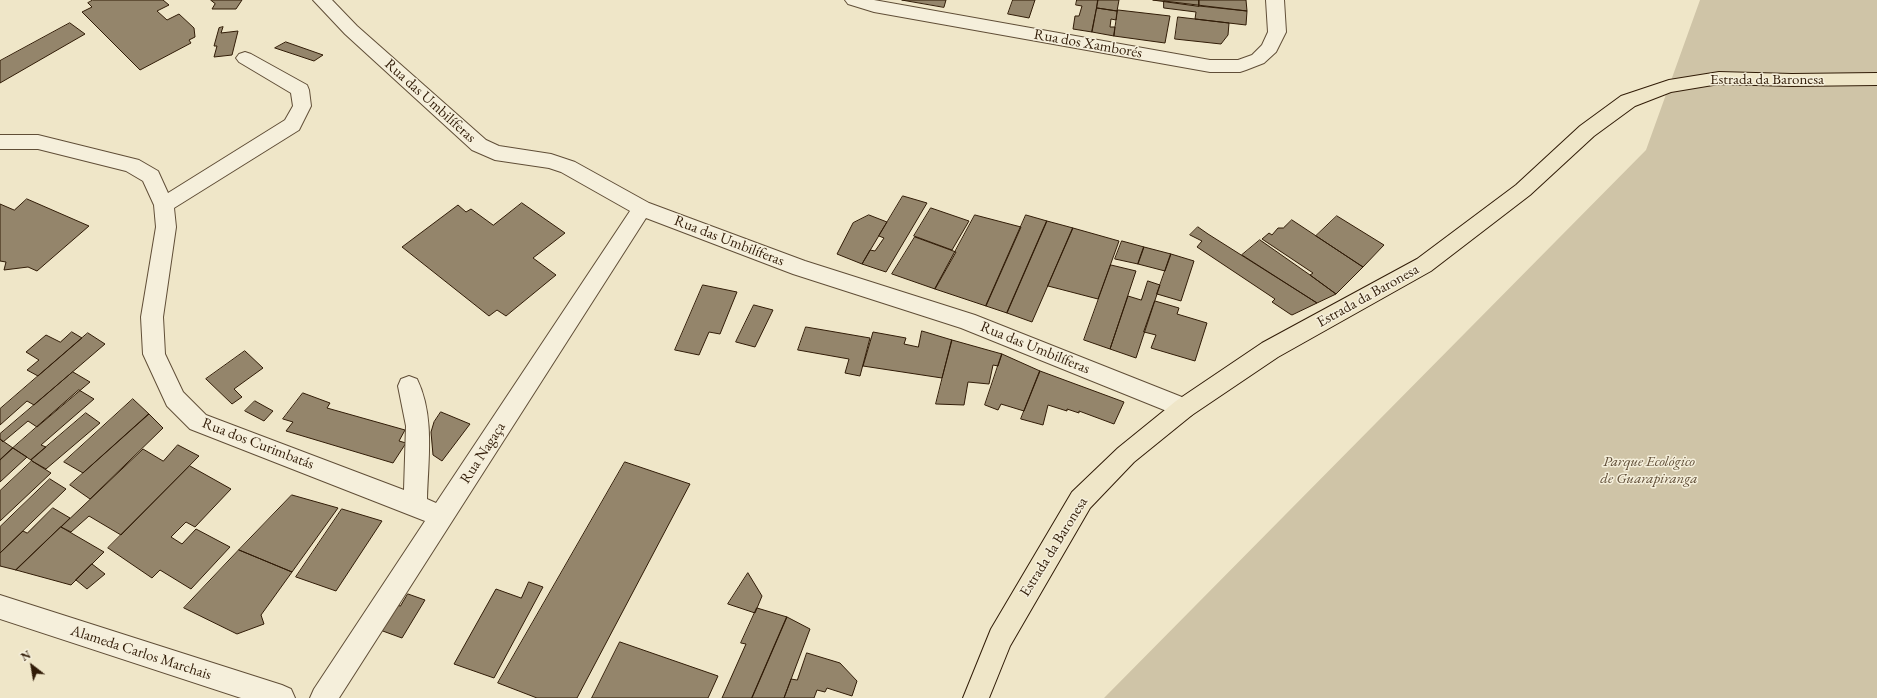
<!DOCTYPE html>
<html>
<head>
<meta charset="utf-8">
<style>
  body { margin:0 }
  #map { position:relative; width:1877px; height:698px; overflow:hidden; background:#efe6c8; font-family:"EB Garamond",serif }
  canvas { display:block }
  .north { position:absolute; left:12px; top:646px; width:40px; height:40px; -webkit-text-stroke:3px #f5efdb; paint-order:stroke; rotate:329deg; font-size:11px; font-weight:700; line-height:16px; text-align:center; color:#311c07 }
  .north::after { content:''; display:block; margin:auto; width:14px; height:18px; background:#311c07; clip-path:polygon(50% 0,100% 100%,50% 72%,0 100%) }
</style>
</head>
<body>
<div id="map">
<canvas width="1877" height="698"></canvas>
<div class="north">N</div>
</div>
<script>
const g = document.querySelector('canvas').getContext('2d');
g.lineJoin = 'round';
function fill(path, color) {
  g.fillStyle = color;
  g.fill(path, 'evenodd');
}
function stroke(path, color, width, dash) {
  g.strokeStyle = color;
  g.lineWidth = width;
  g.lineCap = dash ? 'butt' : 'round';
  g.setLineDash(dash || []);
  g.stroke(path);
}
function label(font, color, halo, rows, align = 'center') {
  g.font = font + ' "EB Garamond",serif';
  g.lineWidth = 3;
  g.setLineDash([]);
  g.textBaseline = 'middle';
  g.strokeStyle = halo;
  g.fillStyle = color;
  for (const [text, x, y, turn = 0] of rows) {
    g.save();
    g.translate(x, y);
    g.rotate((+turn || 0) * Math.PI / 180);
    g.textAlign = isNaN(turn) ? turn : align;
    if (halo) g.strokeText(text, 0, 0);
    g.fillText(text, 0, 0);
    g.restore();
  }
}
fill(new Path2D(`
  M1700,0H1877V698H1104L1646,150Z`), '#cfc4a7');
const building = new Path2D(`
  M93,0H163L169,5L157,11L167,20L179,14L194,28L195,37L189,40L191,43L140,70L82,12L92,7L88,3Z
  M211,0H242L236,9H212L215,4Z
  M902,0H946L944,7Z
  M1013,0H1035L1029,18L1008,14Z
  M1077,0H1098L1092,32L1073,29L1075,16H1079L1082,6L1076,5Z
  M1098,0H1119L1117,11L1097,8Z
  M1153,0H1199V6Z
  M1199,0H1246L1247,11L1199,6Z
  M1164,1L1247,11L1246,25L1195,19L1196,12L1164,8Z
  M1097,8L1117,11L1116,20L1111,19L1110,27H1115L1114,36L1092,32Z
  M1118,10L1170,16L1165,43L1114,36Z
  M1178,17L1229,23L1228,35L1221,44L1175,39Z
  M70,23L85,34L0,83V61Z
  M223,27L221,33L238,31L232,55L214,57L217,46H214L219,28Z
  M286,42L323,55L314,61L275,48Z
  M903,196L927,203L886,272L862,264L870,250L875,251L884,238L879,236Z
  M27,199L89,226L37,271L28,267L4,270L6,262L0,261V204L14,210Z
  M522,203L565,233L533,258L556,275L506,316L497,310L489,316L402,247L458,205L466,212L471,209L493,225Z
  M931,208L969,221L952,250L914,236Z
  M869,215L887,222L862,264L837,254L853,223Z
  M975,215L1021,227L986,306L935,289Z
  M1026,215L1047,221L1007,313L986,306Z
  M1337,216L1384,245L1363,267L1316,236Z
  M1292,220L1363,267L1336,294L1310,275L1313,273L1262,239L1269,233L1272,235L1278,228H1283Z
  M1047,221L1073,228L1032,322L1007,313Z
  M1198,227L1208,234L1317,303L1292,315L1290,314L1272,302L1275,299L1197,247L1202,241L1190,235Z
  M1073,228L1119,241L1098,299L1048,286Z
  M915,237L956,252L935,289L892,274Z
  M1260,240L1310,275L1336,294L1317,303L1242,255Z
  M1122,241L1144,247L1138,264L1115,259Z
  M1144,247L1171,254L1165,271L1138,264Z
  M1171,254L1194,261L1181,301L1157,294Z
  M1111,265L1136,271L1110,349L1084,340Z
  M1148,281L1160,285L1136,358L1110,349L1128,296L1141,300Z
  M703,285L737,292L720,334L709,332L699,355L675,350Z
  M1155,301L1179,308L1177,314L1207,323L1195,361L1151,348L1156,335L1144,332Z
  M754,305L773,310L755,347L736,342Z
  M806,327L870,338L860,376L845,373L849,359L798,350Z
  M922,331L952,340L942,378L863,366L873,332L906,338L904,344L918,347Z
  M72,332L82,338L38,376L27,370L39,360L26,352L46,335L60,342Z
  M88,333L105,344L34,405L27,401L0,425V409Z
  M952,340L1002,354L998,366L993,365L989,384L968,382L964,405L936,404Z
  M245,351L263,368L234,389L242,397L232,404L206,379Z
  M1002,354L1040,371L1024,411L1001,404L998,410L985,405Z
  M1040,371L1124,402L1114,424L1079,411V413L1067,409V411L1048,405L1043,425L1021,419Z
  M73,372L90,382L37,427L28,421L3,442L0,439V434Z
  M79,390L94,399L41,445L46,447L31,460L13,448Z
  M303,393L330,403L327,408L405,430L399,441L406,443L393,463L286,431L293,422L283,419Z
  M133,399L149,414L83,473L64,462Z
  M255,401L273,411L264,421L245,411Z
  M441,412L470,424L442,461L433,455L431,432L434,422Z
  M86,413L100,423L46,469L32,461L31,460Z
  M149,414L163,428L90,499L70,485Z
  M0,439L13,448L0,460Z
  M178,445L199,456L121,535L89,516L71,532L61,527L143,449L163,461Z
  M13,448L27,457L0,482V460Z
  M32,461L51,473L0,521V491Z
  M625,462L690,484L577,698H537L498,683Z
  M190,466L231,489L195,527L186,522L171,537L182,544L196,529L230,547L191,589L160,570L152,578L108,548Z
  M50,479L66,489L0,553V527Z
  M292,495L338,508L292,572L239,550Z
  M53,508L70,518L16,570L0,566V553L23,531L27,533Z
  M342,509L382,521L336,591L296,577Z
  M61,527L104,552L71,585L16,570Z
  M239,550L292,572L261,615L264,624L237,634L184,608Z
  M92,564L105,574L87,589L76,580Z
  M748,573L762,596L755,613L728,604Z
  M529,582L543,587L494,678L454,664L496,589L521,598Z
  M408,594L425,600L402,638L380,630L396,604L400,606Z
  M757,608L787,617L752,698H722L746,644L741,643Z
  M787,617L810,629L784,698H752Z
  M620,642L718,676L708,698H592Z
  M807,653L840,663L857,681L852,696L827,688L825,692L817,690L814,698H784L791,679L797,680Z`);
fill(building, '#94856b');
stroke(building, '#311c07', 1);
const minor = new Path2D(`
  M313,0H332L357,26L486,140L499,146L551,154L575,162L649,203L805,261L975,315L1192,401L1195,408L1192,415L1184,418L961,328L793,274L646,218L339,698H310L314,689L425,521L190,429L167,406L143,354L141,317L156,227L154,205L143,181L126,171L38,149H0V135H38L139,160L158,171L168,193L285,120L293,106L291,93L239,62L236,58L239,54L245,52L251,54L307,85L309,90L311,106L299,130L174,208L176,227L163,317L165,354L183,392L206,415L404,490L406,426L398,386L401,379L409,376L417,379C435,416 428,460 427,499L436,503L630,211L561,172L549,168L495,160L472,150L345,34Z
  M845,0H874L1210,60H1238L1252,55L1262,45L1268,32L1266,0H1284L1286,32L1276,52L1264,63L1246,70L1240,72H1210L874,12L848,4Z
  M0,595L282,685L291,689L295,698H241L0,619Z`);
const major = new Path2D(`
  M1719,72L1792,74L1877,73V85L1792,86L1719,84L1671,92L1635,106L1594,136L1530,195L1431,271L1278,357L1192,415L1134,462L1090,508L1010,646L989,698H963L991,629L1072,492L1118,448L1176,401L1262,343L1417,259L1516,185L1580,126L1621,96L1669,80Z`);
stroke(minor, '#604e37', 2);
stroke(major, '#311c07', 2);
fill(minor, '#f5efdb');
fill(major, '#efe6c8');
label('15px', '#311c07', '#f5efdb', [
  ["Rua dos Xamborés",1088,44,10],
  ["Estrada da Baronesa",1767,80],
  ["Rua das Umbilíferas",430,101,42],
  ["Rua das Umbilíferas",729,241,21],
  ["Estrada da Baronesa",1368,296,-29],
  ["Rua das Umbilíferas",1035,348,22],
  ["Rua dos Curimbatás",258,444,21],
  ["Rua Nagaça",483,453,-57],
  ["Estrada da Baronesa",1054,547,-58],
  ["Alameda Carlos Marchais",141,653,18]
]);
label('italic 15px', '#604e37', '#f5efdb', [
  ["Parque Ecológico",1649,462],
  ["de Guarapiranga",1649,479]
]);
</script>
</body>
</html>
